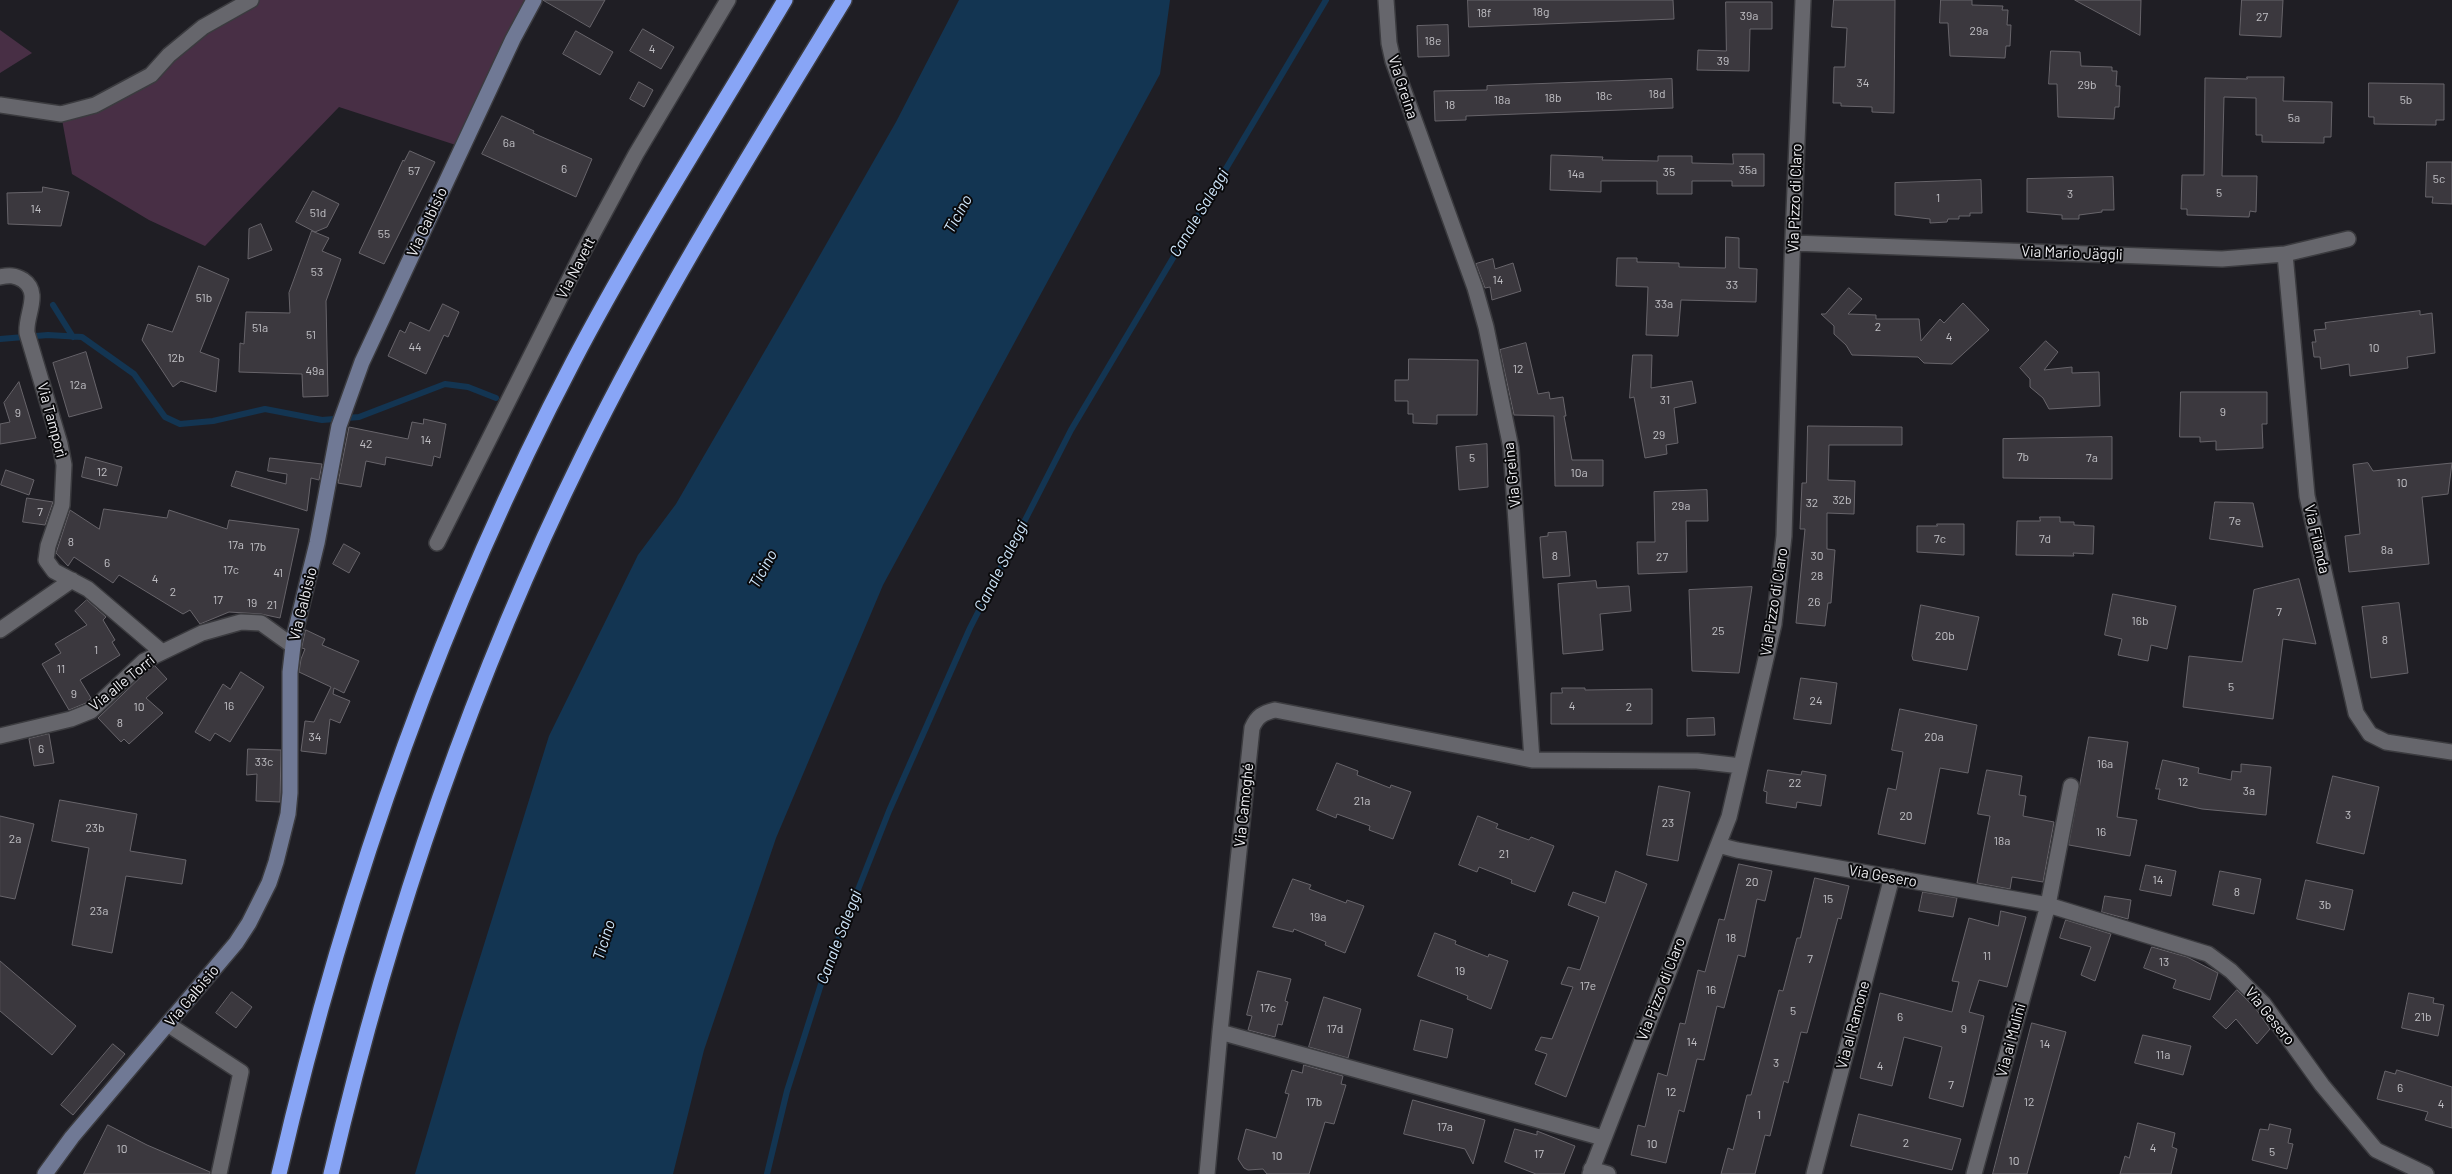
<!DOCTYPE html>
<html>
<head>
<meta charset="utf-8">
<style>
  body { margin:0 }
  canvas { display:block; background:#1f1e24 }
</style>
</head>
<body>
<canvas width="2452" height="1174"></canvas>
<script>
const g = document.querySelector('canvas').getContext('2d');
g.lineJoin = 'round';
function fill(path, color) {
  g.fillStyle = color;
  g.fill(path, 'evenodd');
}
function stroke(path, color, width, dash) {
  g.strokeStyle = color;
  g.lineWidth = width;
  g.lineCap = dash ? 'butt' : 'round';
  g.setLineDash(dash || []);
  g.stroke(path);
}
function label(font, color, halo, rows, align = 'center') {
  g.font = font + ' Barlow,sans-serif';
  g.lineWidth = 4;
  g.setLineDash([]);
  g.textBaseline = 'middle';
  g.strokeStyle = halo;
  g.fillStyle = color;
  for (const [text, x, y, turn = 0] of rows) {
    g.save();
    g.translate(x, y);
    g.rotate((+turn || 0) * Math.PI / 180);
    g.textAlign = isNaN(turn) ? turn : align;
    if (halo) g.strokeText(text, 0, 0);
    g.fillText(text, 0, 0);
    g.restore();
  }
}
fill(new Path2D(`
  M251,0H534L462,147L339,107L205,246L149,220L72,174L61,114L95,105Z
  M0,30L32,53L0,73Z`), '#482f45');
fill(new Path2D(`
  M959,0H1170L1160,74L883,585L776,838L704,1050L673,1174H415L459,1025L549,736L638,555L676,504L788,311L896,122Z`), '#133552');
stroke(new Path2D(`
  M53,305L73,337
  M0,339L48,335L82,337L134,374L165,417L180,424L213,421L265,409L322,420L359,417L445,384L468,387L496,398
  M767,1174L787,1091L822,981L889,811L970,628L1071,430L1326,0`), '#133552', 6);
const building = new Path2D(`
  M543,0H605L590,27Z
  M1468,0H1673L1674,19L1469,27Z
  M1834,0H1895L1894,113L1872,112V107L1841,106V103H1833L1834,67H1845L1847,28L1832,27Z
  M1941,0H1972V5L2003,6L2002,10H2008L2007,25H2011L2010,46H2006L2005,58L1950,56L1948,23H1940Z
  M2075,0H2141L2140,35Z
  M2242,0H2283L2281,37L2240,35Z
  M1726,2H1772V29H1750L1749,71L1697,70L1698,50L1726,51Z
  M1448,25L1449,56L1418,57L1417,26Z
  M643,29L674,47L661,69L630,51Z
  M576,31L613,52L600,75L563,54Z
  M2051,51L2080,52L2081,66L2112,67V71H2117L2116,86H2120L2119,107H2115L2114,119L2058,117L2057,84H2049Z
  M2247,77H2284L2283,101L2332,102L2331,137H2324V143L2262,142V135H2256V98L2224,97L2222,176H2257L2256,212L2250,211L2249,217L2187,215V209H2181L2182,175H2204L2205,78L2247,79Z
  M1672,79L1673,108L1466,116V120L1435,121L1434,91L1487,90V86Z
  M639,82L653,90L644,107L630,99Z
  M2369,83L2444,84V120H2436V125L2374,124V117H2369Z
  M502,116L534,131L533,133L592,159L576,197L482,154Z
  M410,151L435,162L384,264L359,253L403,160L404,161Z
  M1733,154H1764V186H1732V181H1692V194H1657V181H1601V192L1550,190L1551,155L1603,157L1602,160L1658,161V156H1692V163L1733,164Z
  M2427,162H2452V204L2432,203L2433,197H2426Z
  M2113,177L2114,210H2102V212L2079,215V219H2062V215L2027,212V179Z
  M1981,180L1982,213H1970V216H1959V219H1948L1947,222L1930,223V219L1895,215V183Z
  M43,187L69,192L61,226L8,224L7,193L42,192Z
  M313,191L339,204L327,227L315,232L296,222Z
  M261,224L272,250L248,259L249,229Z
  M312,231L329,238L322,251L341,259L326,301L328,396L303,397L302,374L239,372L240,343L244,344L246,312L290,313L289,293Z
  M1726,237L1739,238V268L1757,269L1756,302L1681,300L1678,336L1646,335L1648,287L1616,286L1617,258H1637V262L1679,263V267L1725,268Z
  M1493,259L1495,269L1513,263L1521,291L1492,300L1490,287L1485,288L1476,264Z
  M199,266L229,279L200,352L219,359L216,392L181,381L173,387L142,340L148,324L172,332Z
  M1849,288L1862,299L1848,314L1876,315V319H1919L1921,341L1940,319L1944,323L1963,303L1989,330L1952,364L1924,363L1918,357L1852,355L1846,345L1834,334V326L1821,314H1825Z
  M443,304L459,312L448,337L444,335L426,374L388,356L400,330L405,333L410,322L429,331Z
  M2420,311V315L2432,313L2435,353L2407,357L2408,368L2350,376L2349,364L2321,369L2320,357H2314L2312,342H2316L2314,330L2326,329L2325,323Z
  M2046,341L2058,352L2044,370L2072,367V373L2099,372L2100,406L2049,409L2043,398L2030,387V379L2020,368Z
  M1526,343L1538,394L1549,392L1550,399L1563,397L1566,416H1564L1572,460H1603V486H1555L1554,416L1514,415L1500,350Z
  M86,352L102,408L69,417L53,363Z
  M1633,355H1652L1651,388L1692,381L1696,403L1674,408L1678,443L1666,445L1667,454L1645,458L1634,397L1630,398Z
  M1409,359L1478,360L1477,415H1437V424L1413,423V414H1408V401H1395V380H1408Z
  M19,382L36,438L0,444V424L10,422L4,403Z
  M2181,392H2267V424H2262L2263,448L2216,450V441L2200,442V437H2180Z
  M424,419L446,424L440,458L434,456L432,466L386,457L385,465L366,461L361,487L338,483L349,427L408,439L412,422L423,424Z
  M1808,426L1902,427V445H1829L1828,480L1855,481L1854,514L1827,513V549L1835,550L1831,603H1828L1825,626L1796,623L1805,529H1800L1802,483H1806Z
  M2112,437V479L2003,478V439Z
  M1487,444L1488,487L1459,490L1456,447Z
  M86,457L122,467L117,486L82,477Z
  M270,458L322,464L319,480L311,478L307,511L231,486L236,471L286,484L287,474L268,471Z
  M2368,463L2373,471L2452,463L2448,494L2422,497L2429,564L2349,572L2345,536L2360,534L2353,465Z
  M6,470L34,480L29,495L1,485Z
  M1707,490L1708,521H1686L1687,572L1638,574L1637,542H1655L1654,492Z
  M27,498L53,502L45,525L23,522Z
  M2215,502L2253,503L2263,547L2210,539Z
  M104,509L167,518L169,510L227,529L229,520L299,529L280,618L261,614L229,612L200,624L190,610L183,614L119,575L113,583L74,557L68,566L56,553L70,510L99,529Z
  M2040,517H2060V522H2074V525L2094,526L2093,554L2073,553L2074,556L2016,555L2017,521H2040Z
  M1937,524H1964V555L1917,552V526H1937Z
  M1566,532L1570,576L1543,578L1540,537L1548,536V533Z
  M344,544L360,553L349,573L333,564Z
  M2299,579L2316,644L2283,639L2273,719L2183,707L2189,656L2242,662L2254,590Z
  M1596,581L1597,588L1629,586L1631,611L1600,614L1603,650L1563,654L1558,584Z
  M1752,587L1739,673L1692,671L1689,590Z
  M2113,594L2176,606L2167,649L2151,645L2148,661L2118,655L2122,639L2105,635Z
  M87,600L106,617L103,620L115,640L112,642L120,655L80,680L91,698L86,703L69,710L42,664L61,653L55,644L87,625L75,611Z
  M2399,603L2408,673L2371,678L2362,607Z
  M1921,605L1979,617L1967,670L1913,660L1912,656Z
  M306,630L325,639L322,645L359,661L344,693L334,688L333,694L350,701L340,723L330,719L326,754L301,751L305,721L314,722L331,687L299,672L301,659L305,649L302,648Z
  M155,666L167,679L146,698L163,713L129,744L124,739L121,742L98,718L149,669Z
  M241,672L264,687L230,742L215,733L210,741L195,732L223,684L230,689Z
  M1801,678L1837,683L1831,724L1794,719Z
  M1562,688H1585V690L1652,689V724H1551V693H1562Z
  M1900,709L1977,725L1968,773L1940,768L1925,844L1878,834L1888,788L1896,790L1903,752L1892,750Z
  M1714,718L1715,735L1687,736V719Z
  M49,734L54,763L34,766L29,739Z
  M2089,737L2128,742L2117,817L2137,820L2130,856L2069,845Z
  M248,749L281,750L280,802L256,801L257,774L247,775Z
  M2163,760L2199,768L2198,773L2231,780L2232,771L2241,772V764L2271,767L2266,815L2202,809L2158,799L2160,789H2156Z
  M1337,763L1358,771L1357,775L1390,788L1391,785L1411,792L1393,839L1369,830L1370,826L1337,814L1336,818L1317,810Z
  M1768,770L1801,775L1802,771L1826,775L1821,806L1797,802L1796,808L1766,803L1767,792L1764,791Z
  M1987,770L2022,776L2019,795L2026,796L2023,816L2054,822L2043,882L2012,877L2010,889L1977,883L1990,816L1978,814Z
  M2333,776L2379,787L2364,854L2317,843Z
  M1659,786L1690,792L1678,861L1647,855Z
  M60,800L137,814L130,851L186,860L182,884L126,876L112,953L72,945L89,848L52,841Z
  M0,816L34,824L15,899L0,896Z
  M1478,816L1498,824L1496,828L1529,840L1531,837L1554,846L1535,892L1511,883L1512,880L1479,867L1477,872L1459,865Z
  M1739,864L1772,871L1765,901L1757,899L1745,957L1738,955L1724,1008L1717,1006L1704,1060L1697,1059L1684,1112L1679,1110L1666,1163L1631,1155L1638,1125L1645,1127L1658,1073L1667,1076L1680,1023L1685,1024L1698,970L1705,972L1719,919L1724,920Z
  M2146,865L2176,871L2171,896L2140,890Z
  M1616,871L1647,884L1566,1097L1535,1084L1547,1054L1535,1050L1541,1037L1552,1039L1573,987L1561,984L1568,967L1580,970L1599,917L1568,905L1573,892L1605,903Z
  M2220,871L2261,879L2254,914L2213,905Z
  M1815,878L1849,886L1841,919L1838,918L1807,1033L1801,1032L1788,1083L1784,1081L1770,1136L1765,1135L1755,1174H1721L1728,1148L1733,1150L1747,1095H1751L1779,990L1783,991L1797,938H1800Z
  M1293,879L1311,885L1309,889L1346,903L1347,900L1364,906L1345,953L1325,945L1326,942L1294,929L1293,932L1273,927Z
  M2306,880L2353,890L2344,930L2297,919Z
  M1923,892L1957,898L1953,917L1919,911Z
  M2105,896L2131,900L2128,919L2102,912Z
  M2001,911L2026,917L2007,987L1979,980L1969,1012L1984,1016L1963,1107L1929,1098L1942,1047L1904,1037L1892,1086L1860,1078L1880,993L1952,1012L1959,982L1952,981L1969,918L1998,926Z
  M2066,920L2111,934L2095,981L2081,975L2091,947L2060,938Z
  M1435,933L1456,941L1455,944L1488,957L1489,954L1508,961L1491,1009L1467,999L1468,996L1418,976Z
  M2152,947L2187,957L2218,973L2210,1000L2173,988L2176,980L2144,968Z
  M0,961L76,1026L52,1055L0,1011Z
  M1258,971L1291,979L1285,1001L1288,1002L1282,1025L1278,1024L1275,1037L1248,1030L1252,1016L1247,1015Z
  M2237,990L2256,1009L2270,1029L2257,1044L2236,1019L2226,1029L2213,1017Z
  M232,992L252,1007L236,1028L216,1013Z
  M2409,993L2434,998L2433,1003L2444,1005L2438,1036L2402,1028Z
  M1324,997L1361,1009L1348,1058L1309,1047Z
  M1421,1020L1453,1029L1447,1058L1414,1050Z
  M2032,1023L2066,1032L2027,1174H1993Z
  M2143,1035L2191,1046L2183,1075L2135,1063Z
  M113,1044L125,1054L73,1115L61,1105Z
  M1304,1065L1343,1076L1341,1084L1346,1085L1334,1124L1325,1122L1309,1174H1267L1263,1169L1248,1170L1244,1168L1238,1159L1246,1129L1276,1138L1289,1094L1285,1093L1292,1070L1302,1073Z
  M2397,1070L2452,1087V1128L2425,1120L2428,1112L2377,1099L2385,1071L2395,1074Z
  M1413,1100L1485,1120L1473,1164L1465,1149L1404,1134Z
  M1859,1114L1961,1139L1952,1170L1851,1146Z
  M2138,1123L2175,1133L2172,1147L2177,1149L2171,1174H2120L2125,1156L2129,1158Z
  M2270,1124L2291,1129L2288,1143L2293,1144L2287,1169L2252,1160L2260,1129L2268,1130Z
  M108,1125L147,1145L210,1172V1174H84Z
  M1515,1129L1537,1135V1131L1575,1146L1564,1174H1536L1505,1162Z`);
fill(building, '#3b383e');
stroke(building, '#67646a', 1);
const street = new Path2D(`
  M1386,0L1389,43L1393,61L1475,288L1486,327L1511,448L1532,760L1697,761L1741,766
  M0,105L61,114L95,105L151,75L169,55L203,27L251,0
  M1793,243L2222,259L2285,254L2348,239
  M2285,254L2307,496L2356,713L2370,734L2386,742L2452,752
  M0,277C9,275 15,275 23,280C42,293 25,315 27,333L60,444L64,465L62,505L48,546L46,560L54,571L88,589L162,652
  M437,543L583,252L636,154L728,0
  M0,630L72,580
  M0,736L71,719L91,711L144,661L202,633L241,622L261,623L293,646
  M1718,845L1737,850L2048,905L2208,954L2231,971L2263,1003L2322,1085L2376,1150L2426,1174
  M169,1025L241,1072L219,1174
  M1220,1032L1603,1138
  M1591,1169L1608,1174
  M1207,1174L1220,1032L1252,728C1257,716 1263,713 1275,710L1532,760
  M1590,1174L1729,817L1774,624L1784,536L1792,260L1803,0
  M1814,1174L1892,877
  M1974,1174L2048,905L2071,786`);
const secondary = new Path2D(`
  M45,1174L72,1137L236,943L249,923L269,883L276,862L288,814L290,793V672L294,637L317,543L339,426L362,362L513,39L534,0`);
const highway = new Path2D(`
  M279,1174C344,893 439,618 573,362C638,238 714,120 785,0
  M331,1174C389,925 470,684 583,455C660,298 753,149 844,0`);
stroke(street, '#3b3b3f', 18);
stroke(secondary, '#3b3b3f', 18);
stroke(highway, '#3b3b3f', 18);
stroke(street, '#66666c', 15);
stroke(secondary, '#707995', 15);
stroke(highway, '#88a5f6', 15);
label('12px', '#c1c0c5', null, [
  ["18g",1541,12],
  ["18f",1484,13],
  ["39a",1749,16],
  ["27",2262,17],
  ["29a",1979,31],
  ["18e",1433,41],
  ["4",652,49],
  ["39",1723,61],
  ["34",1863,83],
  ["29b",2087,85],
  ["18d",1657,94],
  ["18c",1604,96],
  ["18b",1553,98],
  ["18a",1502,100],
  ["5b",2406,100],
  ["18",1450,105],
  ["5a",2294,118],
  ["6a",509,143],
  ["6",564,169],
  ["35a",1748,170],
  ["57",414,171],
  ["35",1669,172],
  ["14a",1576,174],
  ["5c",2439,179],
  ["5",2219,193],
  ["3",2070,194],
  ["1",1938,198],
  ["14",36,209],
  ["51d",318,213],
  ["55",384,234],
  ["53",317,272],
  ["14",1498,280],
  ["33",1732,285],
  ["51b",204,298],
  ["33a",1664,304],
  ["2",1878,327],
  ["51a",260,328],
  ["51",311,335],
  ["4",1949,337],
  ["44",415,347],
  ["10",2374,348],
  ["12b",176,358],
  ["12",1518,369],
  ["49a",315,371],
  ["12a",78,385],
  ["31",1665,400],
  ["9",2223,412],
  ["9",18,413],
  ["29",1659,435],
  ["14",426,440],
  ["42",366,444],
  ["7b",2023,457],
  ["5",1472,458],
  ["7a",2092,458],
  ["12",102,472],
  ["10a",1579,473],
  ["10",2402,483],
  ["32b",1842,500],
  ["32",1812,503],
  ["29a",1681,506],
  ["7",40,512],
  ["7e",2235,521],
  ["7c",1940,539],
  ["7d",2045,539],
  ["8",71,542],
  ["17a",236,545],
  ["17b",258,547],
  ["8a",2387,550],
  ["8",1555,556],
  ["30",1817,556],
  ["27",1662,557],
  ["6",107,563],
  ["17c",231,570],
  ["41",278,573],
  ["28",1817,576],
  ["4",155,579],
  ["2",173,592],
  ["17",218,600],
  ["26",1814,602],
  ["19",252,603],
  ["21",272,605],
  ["7",2279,612],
  ["16b",2140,621],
  ["25",1718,631],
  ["20b",1945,636],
  ["8",2385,640],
  ["1",96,650],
  ["11",61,669],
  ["5",2231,687],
  ["9",74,694],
  ["24",1816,701],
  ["16",229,706],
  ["4",1572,706],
  ["10",139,707],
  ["2",1629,707],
  ["8",120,723],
  ["34",315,737],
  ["20a",1934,737],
  ["6",41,749],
  ["33c",264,762],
  ["16a",2105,764],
  ["12",2183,782],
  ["22",1795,783],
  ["3a",2249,791],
  ["21a",1362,801],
  ["3",2348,815],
  ["20",1906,816],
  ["23",1668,823],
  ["23b",95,828],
  ["16",2101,832],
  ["2a",15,839],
  ["18a",2002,841],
  ["21",1504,854],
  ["14",2158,880],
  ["20",1752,882],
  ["8",2237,892],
  ["15",1828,899],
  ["3b",2325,905],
  ["23a",99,911],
  ["19a",1318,917],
  ["18",1731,938],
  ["11",1987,956],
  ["7",1810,959],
  ["13",2164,962],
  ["19",1460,971],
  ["17e",1588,986],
  ["16",1711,990],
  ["17c",1268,1008],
  ["5",1793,1011],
  ["6",1900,1017],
  ["21b",2423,1017],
  ["17d",1335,1029],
  ["9",1964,1029],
  ["14",1692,1042],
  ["14",2045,1044],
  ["11a",2163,1055],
  ["3",1776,1063],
  ["4",1880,1066],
  ["7",1951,1085],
  ["6",2400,1088],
  ["12",1671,1092],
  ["17b",1314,1102],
  ["12",2029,1102],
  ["4",2441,1104],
  ["1",1759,1115],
  ["17a",1445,1127],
  ["2",1906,1143],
  ["10",1652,1144],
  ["4",2153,1148],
  ["10",122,1149],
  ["5",2272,1152],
  ["17",1539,1154],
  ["10",1277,1156],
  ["10",2014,1161]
]);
label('15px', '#eeeef2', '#09090b', [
  ["Via Greina",1403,87,72],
  ["Via Pizzo di Claro",1795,198,-88],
  ["Via Galbisio",427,222,-65],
  ["Via Mario Jäggli",2072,253,2],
  ["Via Navett",576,268,-63],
  ["Via Tamporì",52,420,75],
  ["Via Greina",1512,475,-96],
  ["Via Filanda",2317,539,77],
  ["Via Pizzo di Claro",1774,602,-81],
  ["Via Galbisio",303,604,-76],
  ["Via alle Torri",122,683,-39],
  ["Via Camoghé",1244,805,-84],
  ["Via Gesero",1883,876,10],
  ["Via Pizzo di Claro",1661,989,-69],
  ["Via Galbisio",192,996,-50],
  ["Via Gesero",2270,1016,51],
  ["Via al Ramone",1853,1025,-75],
  ["Via ai Mulini",2011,1040,-75]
]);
label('italic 16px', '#d0e7fc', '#09090b', [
  ["Canale Saleggi",1199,213,-59],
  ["Ticino",958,214,-61],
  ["Canale Saleggi",1001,566,-63],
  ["Ticino",763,569,-61],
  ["Canale Saleggi",839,937,-69],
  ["Ticino",604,940,-73]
]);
</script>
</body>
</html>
